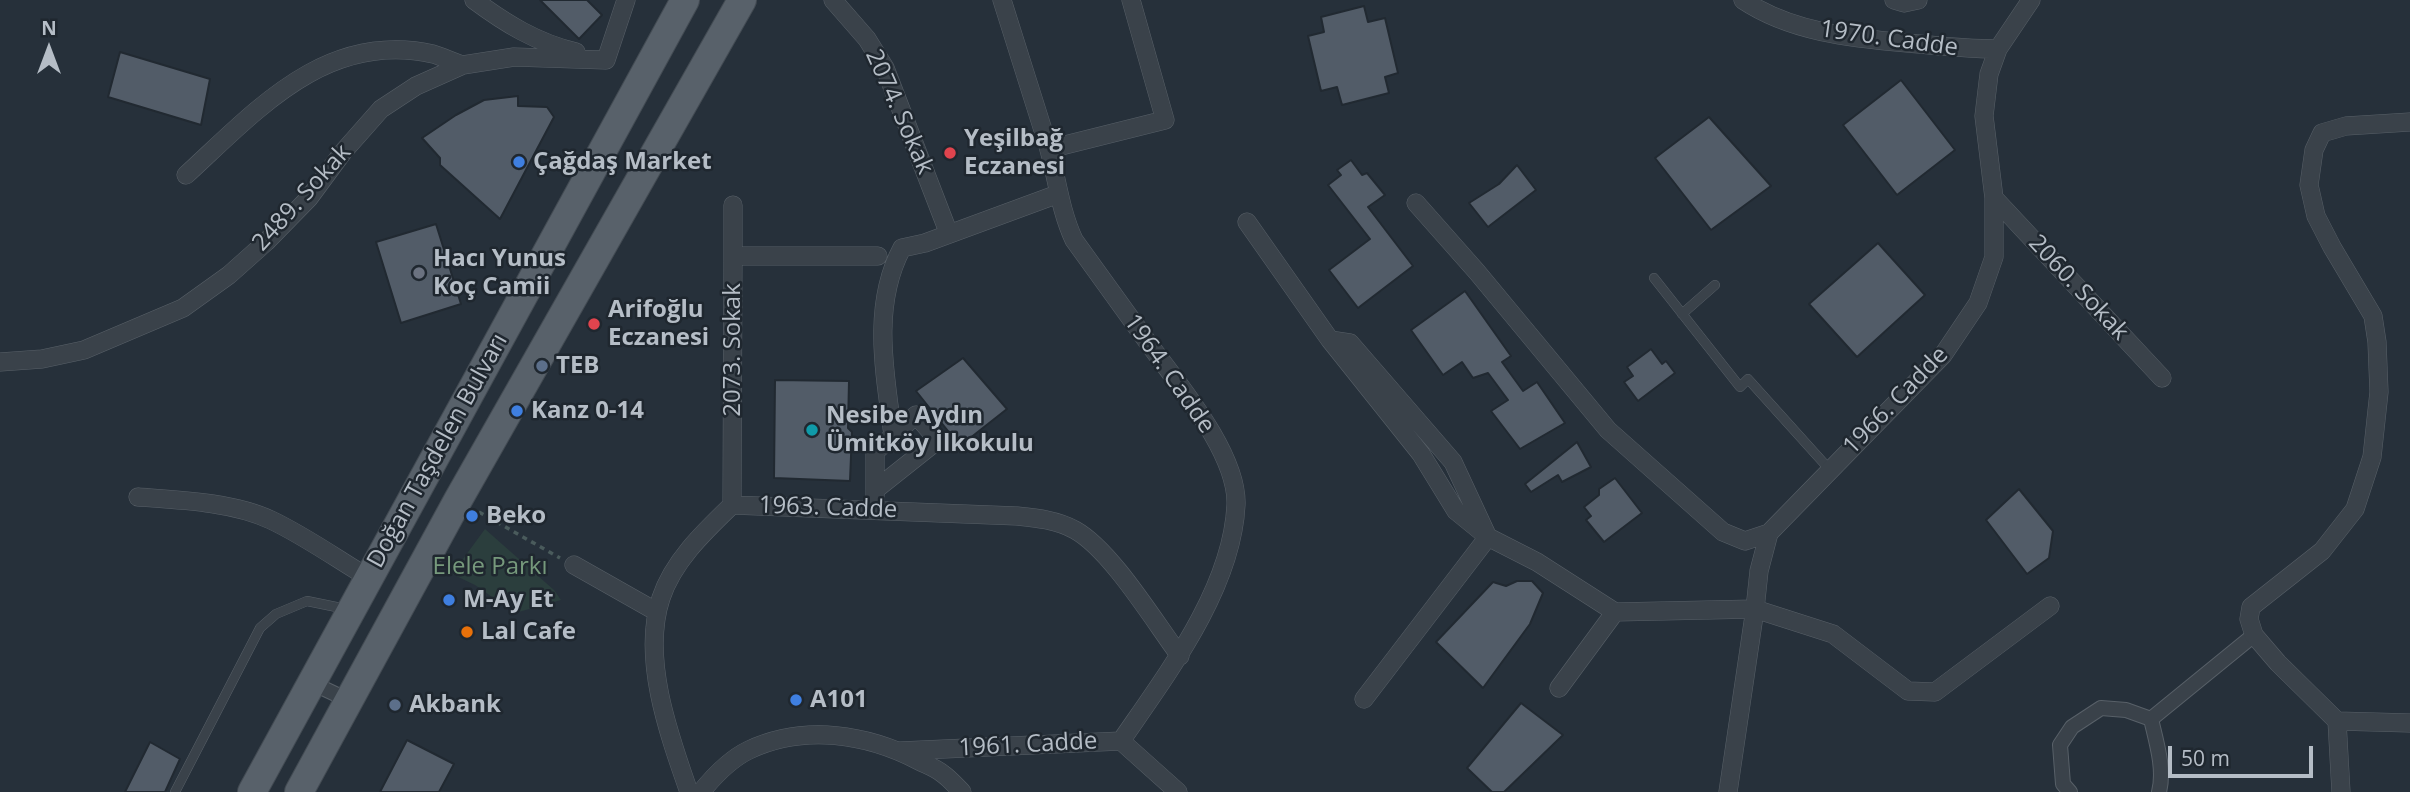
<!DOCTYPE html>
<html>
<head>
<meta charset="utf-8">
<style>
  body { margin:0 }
  #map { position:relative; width:2410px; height:792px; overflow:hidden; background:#26303a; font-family:"Open Sans",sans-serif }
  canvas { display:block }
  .north { position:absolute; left:14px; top:14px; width:70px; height:70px; -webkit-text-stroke:5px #1f272f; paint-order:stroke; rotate:0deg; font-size:19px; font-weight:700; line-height:28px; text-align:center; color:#b5bdc6 }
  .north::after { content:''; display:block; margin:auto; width:24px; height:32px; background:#b5bdc6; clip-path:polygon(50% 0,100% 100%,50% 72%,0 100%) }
  .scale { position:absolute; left:2168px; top:746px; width:145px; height:32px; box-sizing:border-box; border:4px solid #b5bdc6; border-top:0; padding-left:9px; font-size:21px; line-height:24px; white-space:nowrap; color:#b5bdc6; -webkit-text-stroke:5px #1f272f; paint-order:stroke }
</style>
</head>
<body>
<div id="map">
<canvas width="2410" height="792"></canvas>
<div class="north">N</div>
<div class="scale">50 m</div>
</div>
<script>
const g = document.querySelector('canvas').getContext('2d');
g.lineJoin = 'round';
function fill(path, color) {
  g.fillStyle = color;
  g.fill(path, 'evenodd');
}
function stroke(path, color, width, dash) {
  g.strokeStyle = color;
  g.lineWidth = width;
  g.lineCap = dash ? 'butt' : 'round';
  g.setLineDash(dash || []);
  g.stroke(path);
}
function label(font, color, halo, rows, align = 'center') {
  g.font = font + ' "Open Sans",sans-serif';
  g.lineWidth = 5;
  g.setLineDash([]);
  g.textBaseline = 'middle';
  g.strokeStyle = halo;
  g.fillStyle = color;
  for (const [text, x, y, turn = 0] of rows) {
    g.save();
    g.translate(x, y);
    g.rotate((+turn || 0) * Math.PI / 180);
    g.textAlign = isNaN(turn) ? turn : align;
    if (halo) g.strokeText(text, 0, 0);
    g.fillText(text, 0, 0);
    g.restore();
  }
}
fill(new Path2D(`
  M485,529L554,590L561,600L515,613L475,585L452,574Z`), '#2b3e3d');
const building = new Path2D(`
  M540,0H587L602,15L579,39Z
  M1364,6L1368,22L1385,18L1398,73L1385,77L1389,93L1342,105L1337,87L1321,91L1308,36L1324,32L1321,17Z
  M120,52L210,79L201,125L108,97Z
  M1901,80L1955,150L1897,195L1843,125Z
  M518,96V106L547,107L554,117L500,219L440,165V158L422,138L456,115L484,100Z
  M1709,117L1771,186L1711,230L1655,158Z
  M1351,160L1362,175L1367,173L1385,195L1368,207L1413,266L1358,308L1329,270L1370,239L1328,185L1341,175L1337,170Z
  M1517,165L1536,190L1488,227L1469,203L1499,184Z
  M436,224L461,304L401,323L376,242Z
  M1878,243L1925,295L1857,357L1809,304Z
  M1465,291L1511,356L1502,362L1523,391L1537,382L1565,423L1520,449L1491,411L1508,400L1488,373L1473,378L1462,362L1443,375L1411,330Z
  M1651,349L1662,364L1666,361L1675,373L1638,401L1624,382L1633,376L1627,367Z
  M963,358L1007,409L960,446L916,391Z
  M775,380L849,381L848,428L852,432L850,481L774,478Z
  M1577,442L1591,467L1562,482L1558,475L1531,492L1525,484Z
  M1615,478L1642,513L1604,542L1586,520L1591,516L1584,507L1599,495V489Z
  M2019,489L2053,531L2049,558L2027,574L1986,520Z
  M1517,581H1532L1543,593L1530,624L1483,688L1436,642L1493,582L1506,586Z
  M1521,703L1563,735L1504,792H1492L1467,768Z
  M407,740L454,764L439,792H380Z
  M150,742L180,759L165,792H125Z`);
fill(building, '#525c68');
stroke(building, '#212931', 2);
const service = new Path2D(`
  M1654,278L1740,387L1748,379L1830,470
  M1682,314L1715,285
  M175,792L260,628L276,614L307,601L346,609`);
const pedestrian = new Path2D(`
  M312,683L348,700
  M2151,719C2156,741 2165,769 2159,792
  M2070,792L2063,784L2060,745L2072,727L2101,708L2126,710L2151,719L2254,635`);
const minor = new Path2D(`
  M474,0C505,23 537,43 576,52
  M833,0L867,39L885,68L949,234
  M1002,0C1017,49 1033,97 1048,146C1057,178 1060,210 1074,240C1099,275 1124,309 1149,344C1178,384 1238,454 1236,505C1232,589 1167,674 1121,741
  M1743,0C1791,32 1851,38 1907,43C1938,46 1968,49 1998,49
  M1894,0L1904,3L1918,0
  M606,60L626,0
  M2410,122L2346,126L2322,133L2314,150L2309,185L2316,216L2332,247L2373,316L2377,342L2379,392L2372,457L2355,509L2322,551L2251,607L2249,619L2254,635L2278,663L2337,721L2410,723
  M1049,149L1165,120L1131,0
  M186,175C256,111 326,30 433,54C443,57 453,62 463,65
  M1994,198L2162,378
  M1416,203L1477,272L1608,430L1723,532L1745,541L1769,533
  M733,205V256
  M1247,222L1330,340L1421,454L1456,511L1488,537L1537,562L1615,612L1755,609L1833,634L1908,691L1935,692L2050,606
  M1330,340L1350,343L1453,462L1486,533
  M0,362L42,359L84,350L183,308L229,275L266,242L309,198L343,152L381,109L416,86L463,65L514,57L606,60
  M893,435C885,374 871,306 902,248L925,243L1058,194
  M138,497C179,500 233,502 271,520C305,536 337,559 369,578
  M732,505L733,256H878
  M875,509V452L916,415L938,440L875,490
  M574,565L657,612
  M1559,688L1615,612
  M1364,699L1488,537
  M2337,721L2341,792
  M900,751L1121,741L1178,792
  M689,792C669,735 641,658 661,598C673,561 705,531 732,505L1017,516C1037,518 1057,520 1075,530C1111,550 1154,621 1180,656
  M701,792C714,776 730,759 749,750C805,724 867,734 919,761C927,765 936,768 943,774C950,779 956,786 962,792
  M1728,792L1755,609L1759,571L1769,533L1943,355L1978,303L1994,257V198L1984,116L1989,74L1998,49L2031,0`);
const primary = new Path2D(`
  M252,792L685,0
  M299,792L458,500L742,0`);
stroke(service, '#586068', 10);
stroke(pedestrian, '#586068', 16);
stroke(minor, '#586068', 19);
stroke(primary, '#434b53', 30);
stroke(new Path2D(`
  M479,512L560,558`), '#4a5b5c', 3.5, [5, 5]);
stroke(service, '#3a424a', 9);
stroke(pedestrian, '#3a424a', 14);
stroke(minor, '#3a424a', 18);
stroke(primary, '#58616a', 28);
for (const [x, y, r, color] of [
  [950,153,7,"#e0444e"],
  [519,162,7,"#3f7fe0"],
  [419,273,7,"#6b7280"],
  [594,324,7,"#e0444e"],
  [542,366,7,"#5c6f8a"],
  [517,411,7,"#3f7fe0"],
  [812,430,7,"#0f9aa8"],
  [472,516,7,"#3f7fe0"],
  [449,600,7,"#3f7fe0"],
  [467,632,7,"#e8710a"],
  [796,700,7,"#3f7fe0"],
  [395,705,7,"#5c6f8a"]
]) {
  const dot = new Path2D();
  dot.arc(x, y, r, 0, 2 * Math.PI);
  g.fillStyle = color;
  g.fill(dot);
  stroke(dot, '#1f272f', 2.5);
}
label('24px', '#b5bdc6', '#1f272f', [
  ["1970. Cadde",1889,39,8],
  ["2074. Sokak",899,112,66],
  ["2489. Sokak",302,198,-48],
  ["2060. Sokak",2078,288,47],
  ["2073. Sokak",733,350,-90],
  ["1964. Cadde",1169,374,55],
  ["1966. Cadde",1896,401,-46],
  ["Doğan Taşdelen Bulvarı",438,451,-61],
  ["1963. Cadde",828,508,2],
  ["1961. Cadde",1028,745,-3]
]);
label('bold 24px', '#b5bdc6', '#1f272f', [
  ["Yeşilbağ",964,139],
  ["Eczanesi",964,167],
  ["Çağdaş Market",533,162],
  ["Hacı Yunus",433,259],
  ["Koç Camii",433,287],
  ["Arifoğlu",608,310],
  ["Eczanesi",608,338],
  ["TEB",556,366],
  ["Kanz 0-14",531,411],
  ["Nesibe Aydın",826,416],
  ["Ümitköy İlkokulu",826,444],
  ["Beko",486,516],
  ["M-Ay Et",463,600],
  ["Lal Cafe",481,632],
  ["A101",810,700],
  ["Akbank",409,705]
], 'left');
label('24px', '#76997c', '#1f272f', [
  ["Elele Parkı",490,567]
]);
</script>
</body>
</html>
